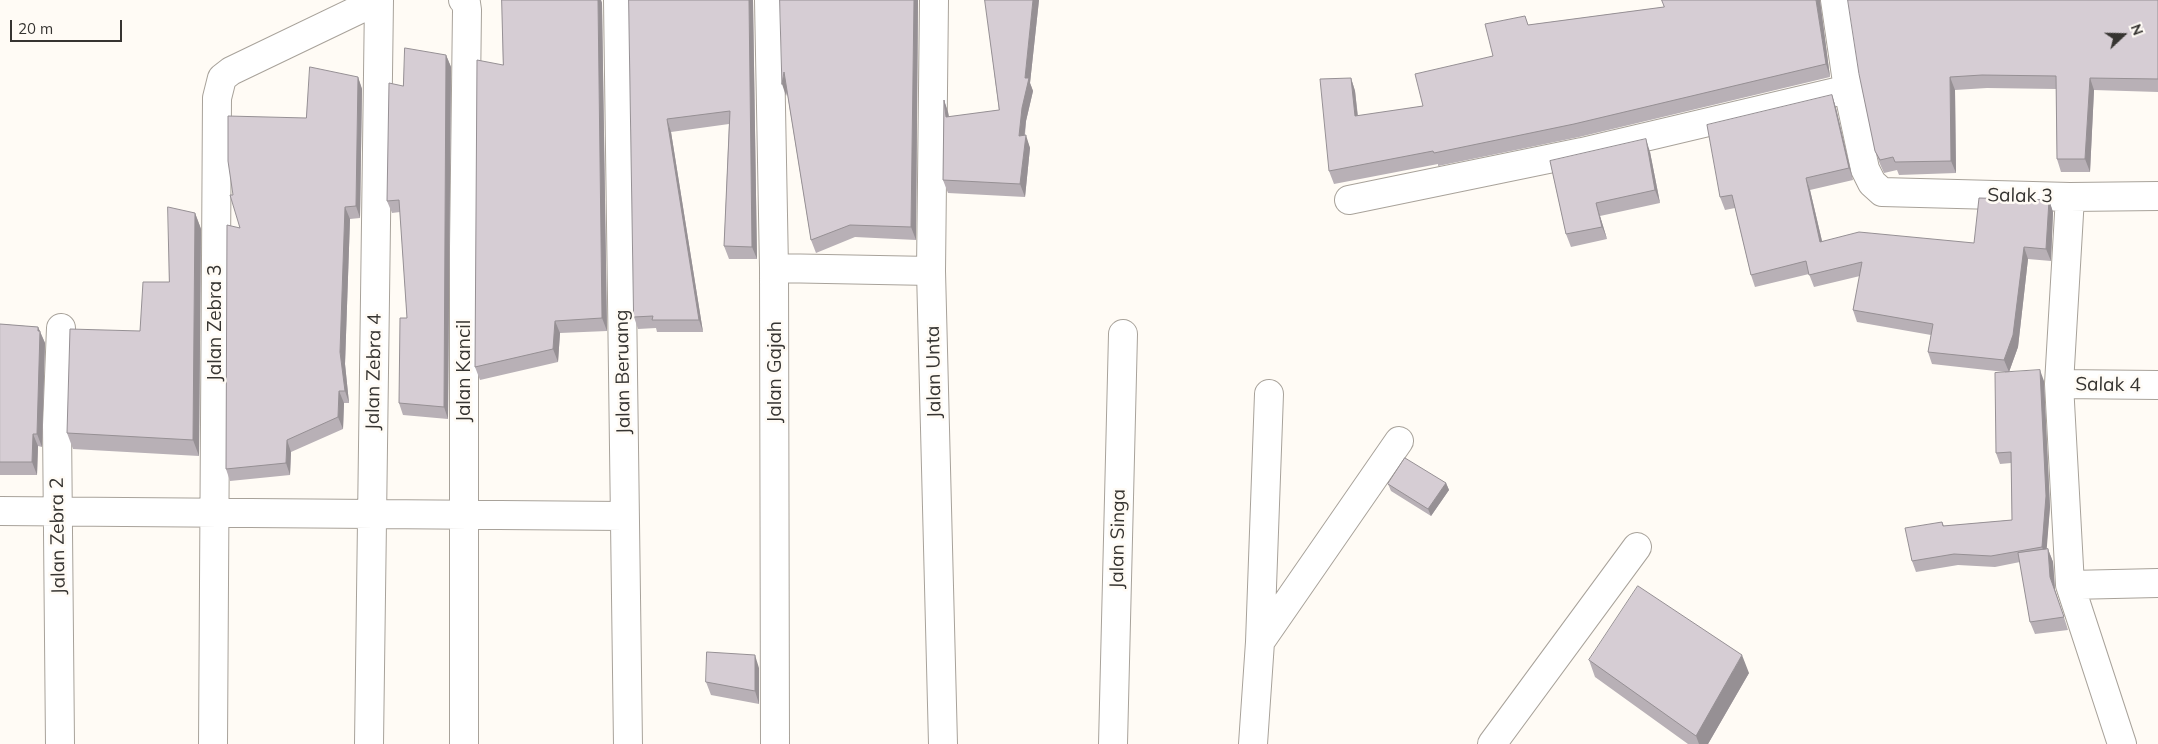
<!DOCTYPE html>
<html>
<head>
<meta charset="utf-8">
<style>
  body { margin:0 }
  #map { position:relative; width:2158px; height:744px; overflow:hidden; background:#fffbf5; font-family:Mulish,sans-serif }
  canvas { display:block }
  .north { position:absolute; left:2098px; top:10px; width:50px; height:50px; -webkit-text-stroke:4px #fffbf5; paint-order:stroke; rotate:69deg; font-size:14px; font-weight:700; line-height:20px; text-align:center; color:#363431 }
  .north::after { content:''; display:block; margin:auto; width:18px; height:22px; background:#363431; clip-path:polygon(50% 0,100% 100%,50% 72%,0 100%) }
  .scale { position:absolute; left:10px; top:20px; width:112px; height:22px; box-sizing:border-box; border:2px solid #363431; border-top:0; padding-left:6px; font-size:15px; line-height:18px; white-space:nowrap; color:#363431; -webkit-text-stroke:4px #fffbf5; paint-order:stroke }
</style>
</head>
<body>
<div id="map">
<canvas width="2158" height="744"></canvas>
<div class="north">N</div>
<div class="scale">20 m</div>
</div>
<script>
const g = document.querySelector('canvas').getContext('2d');
g.lineJoin = 'round';
function stroke(path, color, width, dash) {
  g.strokeStyle = color;
  g.lineWidth = width;
  g.lineCap = dash ? 'butt' : 'round';
  g.setLineDash(dash || []);
  g.stroke(path);
}
function fill(path, color) {
  g.fillStyle = color;
  g.fill(path, 'evenodd');
}
function label(font, color, halo, rows, align = 'center') {
  g.font = font + ' Mulish,sans-serif';
  g.lineWidth = 5;
  g.setLineDash([]);
  g.textBaseline = 'middle';
  g.strokeStyle = halo;
  g.fillStyle = color;
  for (const [text, x, y, turn = 0] of rows) {
    g.save();
    g.translate(x, y);
    g.rotate((+turn || 0) * Math.PI / 180);
    g.textAlign = isNaN(turn) ? turn : align;
    if (halo) g.strokeText(text, 0, 0);
    g.fillText(text, 0, 0);
    g.restore();
  }
}
const minor = new Path2D(`
  M463,0L466,3L467,10L464,247V744
  M618,0L628,744
  M769,0L774,268L775,744
  M934,0L931,271L943,744
  M1835,0L1848,89L1865,169L1872,183L1882,192L2070,197L2158,196
  M2070,197L2059,384L2070,585L2122,744
  M1349,200L1582,152L1848,89
  M774,268L931,271
  M2059,384L2158,385
  M0,511L624,516
  M2070,585L2158,583
  M1260,642L1399,441
  M60,744L57,425L61,328
  M213,744L217,98L222,78L231,71L379,0
  M369,744L379,0
  M1113,744L1123,334
  M1253,744L1260,642L1269,394
  M1492,744L1637,547`);
stroke(minor, '#a8a29a', 30);
stroke(minor, '#fff', 28);
fill(new Path2D(`
  M502,0H601L602,3L607,331L560,333L558,362L480,380L475,367L503,65Z
  M629,0H753L757,259H729L724,246L729,124L671,132L703,332H657L656,328L638,329L634,317Z
  M780,0H918L916,240L855,237L816,253L811,240L787,92L786,96Z
  M985,0H1039L1030,83L1033,91L1026,121L1025,135L1030,148L1025,197L948,193L943,180L944,100L948,112L949,117L999,110Z
  M1662,0H1820L1830,77L1579,137L1438,166V164L1334,184L1329,171L1351,78L1355,91L1358,116L1423,106L1493,56L1525,16L1528,25L1664,7Z
  M1848,0H2158V92L2094,90L2090,172H2061L2057,159L2056,89L1987,88L1955,90L1956,173L1899,175L1897,170L1884,173L1880,164L1875,151Z
  M446,55L451,67L448,419L403,415L399,403L407,318L400,212L392,213L387,201L403,86Z
  M358,77L362,89L360,218L350,219L345,364L349,403H344L343,429L291,452L290,475L230,481L226,469L240,228L233,195L306,118Z
  M1832,95L1836,108L1853,180L1810,190L1822,241L1974,243L2049,200L2053,212L2051,261L2028,259L2018,347L2009,372L2044,381L2050,507L2046,550L2048,549L2053,562L2055,590L2068,630L2035,634L2030,622L2020,562L1995,567L1958,565L1916,572L1912,561L1942,522L1944,526L2012,520L2011,463L2000,464L1996,453L2005,372L1932,364L1928,352L1931,335L1857,322L1853,310L1860,276L1814,287L1809,274L1755,287L1751,275L1735,208L1725,210L1720,197Z
  M1650,152L1660,203L1600,216L1607,239L1571,247L1566,234L1550,161Z
  M195,213L201,229L199,456L73,449L67,433L140,331L169,282Z
  M0,324L38,327L45,343L42,447L38,446L37,475H0Z
  M1446,483L1449,490L1431,516L1391,491L1388,484Z
  M1589,660L1749,673L1708,744H1688L1595,677Z
  M759,668V704L711,695L706,682Z`), '#b8b0b6');
fill(new Path2D(`
  M598,0H601L602,3L607,331L602,318Z
  M749,0H753L757,259L752,247Z
  M914,0H918L916,240L911,227Z
  M1033,0H1039L1030,83L1033,91L1026,121L1023,148L1019,136Z
  M1816,0H1820L1830,77L1826,64Z
  M446,55L451,67L448,419L444,407Z
  M784,72L788,85L786,96L782,84Z
  M358,77L362,89L360,218L356,206Z
  M1950,77L1955,90L1956,173L1951,161Z
  M1351,78L1355,91L1359,129L1355,116Z
  M2090,78L2094,90L2090,172L2085,159Z
  M1832,95L1836,108L1853,180L1849,168Z
  M944,100L948,112L951,130L946,117Z
  M667,119L671,132L703,332L699,320Z
  M1026,135L1030,148L1025,197L1020,184Z
  M1646,139L1650,152L1660,203L1655,190Z
  M1806,178L1810,190L1825,254L1820,242Z
  M2049,200L2053,212L2051,261L2046,249Z
  M1596,203L1600,216L1607,239L1602,227Z
  M345,207L350,219L345,364L349,403L345,391L340,352Z
  M195,213L201,229L199,456L193,440Z
  M2024,247L2028,259L2018,347L2009,372L2004,360Z
  M555,321L560,333L558,362L553,349Z
  M38,327L45,343L42,447L37,434Z
  M2040,370L2044,381L2050,507L2046,558L2042,547Z
  M339,391L344,403L343,429L338,417Z
  M33,434L38,446L37,475L32,462Z
  M287,440L291,452L290,475L286,463Z
  M1446,483L1449,490L1431,516L1428,509Z
  M2048,549L2053,562L2055,590L2068,630L2050,577Z
  M755,655L759,668V704L755,691Z
  M1742,655L1749,673L1708,744H1699L1696,736Z`), '#969094');
const building = new Path2D(`
  M502,0H598L602,318L555,321L553,349L475,367L477,60L503,65Z
  M629,0H749L752,247L724,246L730,111L667,119L699,320H652L653,316L634,317Z
  M780,0H914L911,227L850,225L811,240L784,72L782,84Z
  M985,0H1033L1025,78H1029L1022,108L1019,136L1026,135L1020,184L943,180L944,100L946,117L999,110Z
  M1662,0H1816L1826,64L1574,124L1434,153L1433,151L1329,171L1320,79L1351,78L1355,116L1423,106L1415,74L1493,56L1485,24L1525,16L1528,25L1664,7Z
  M1848,0H2158V79L2090,78L2085,159H2057L2056,76L1982,75L1950,77L1951,161L1895,162L1893,157L1880,160L1875,151L1859,74Z
  M405,48L446,55L444,407L399,403L400,318H407L399,200L387,201L389,83L403,86Z
  M310,67L358,77L356,206L345,207L340,352L345,391H339L338,417L287,440L286,463L226,469L227,225L240,228L230,195H233L228,161V116L306,118Z
  M1832,95L1849,168L1806,178L1820,242L1859,232L1974,243L1979,198L2049,200L2046,249L2024,247L2013,335L2004,360L1928,352L1933,324L1853,310L1862,262L1809,275L1806,261L1751,275L1732,195L1720,197L1707,125Z
  M1646,139L1655,190L1596,203L1602,227L1566,234L1550,161Z
  M168,207L195,213L193,440L67,433L70,329L140,331L143,282H169Z
  M0,324L38,327V331H40L37,434H33L32,462H0Z
  M2040,370L2046,496L2042,547L1991,556L1954,554L1912,561L1905,528L1942,522L1943,526L2012,520L2011,452L1996,453L1995,373Z
  M1405,458L1446,483L1428,509L1388,484Z
  M2048,549L2050,577L2064,617L2030,622L2018,553Z
  M1638,586L1742,655L1696,736L1589,660Z
  M707,652L755,655V691L706,682Z`);
fill(building, '#d6cdd4');
stroke(building, '#969094', 1);
label('19px', '#363431', '#fffbf5', [
  ["Salak 3",2020,196,1],
  ["Jalan Zebra 3",215,323,-90],
  ["Jalan Kancil",464,371,-90],
  ["Jalan Zebra 4",374,372,-89],
  ["Jalan Beruang",623,372,-91],
  ["Jalan Gajah",775,372,-90],
  ["Jalan Unta",934,372,-91],
  ["Salak 4",2108,385,1],
  ["Jalan Zebra 2",58,536,-91],
  ["Jalan Singa",1118,539,-89]
]);
</script>
</body>
</html>
